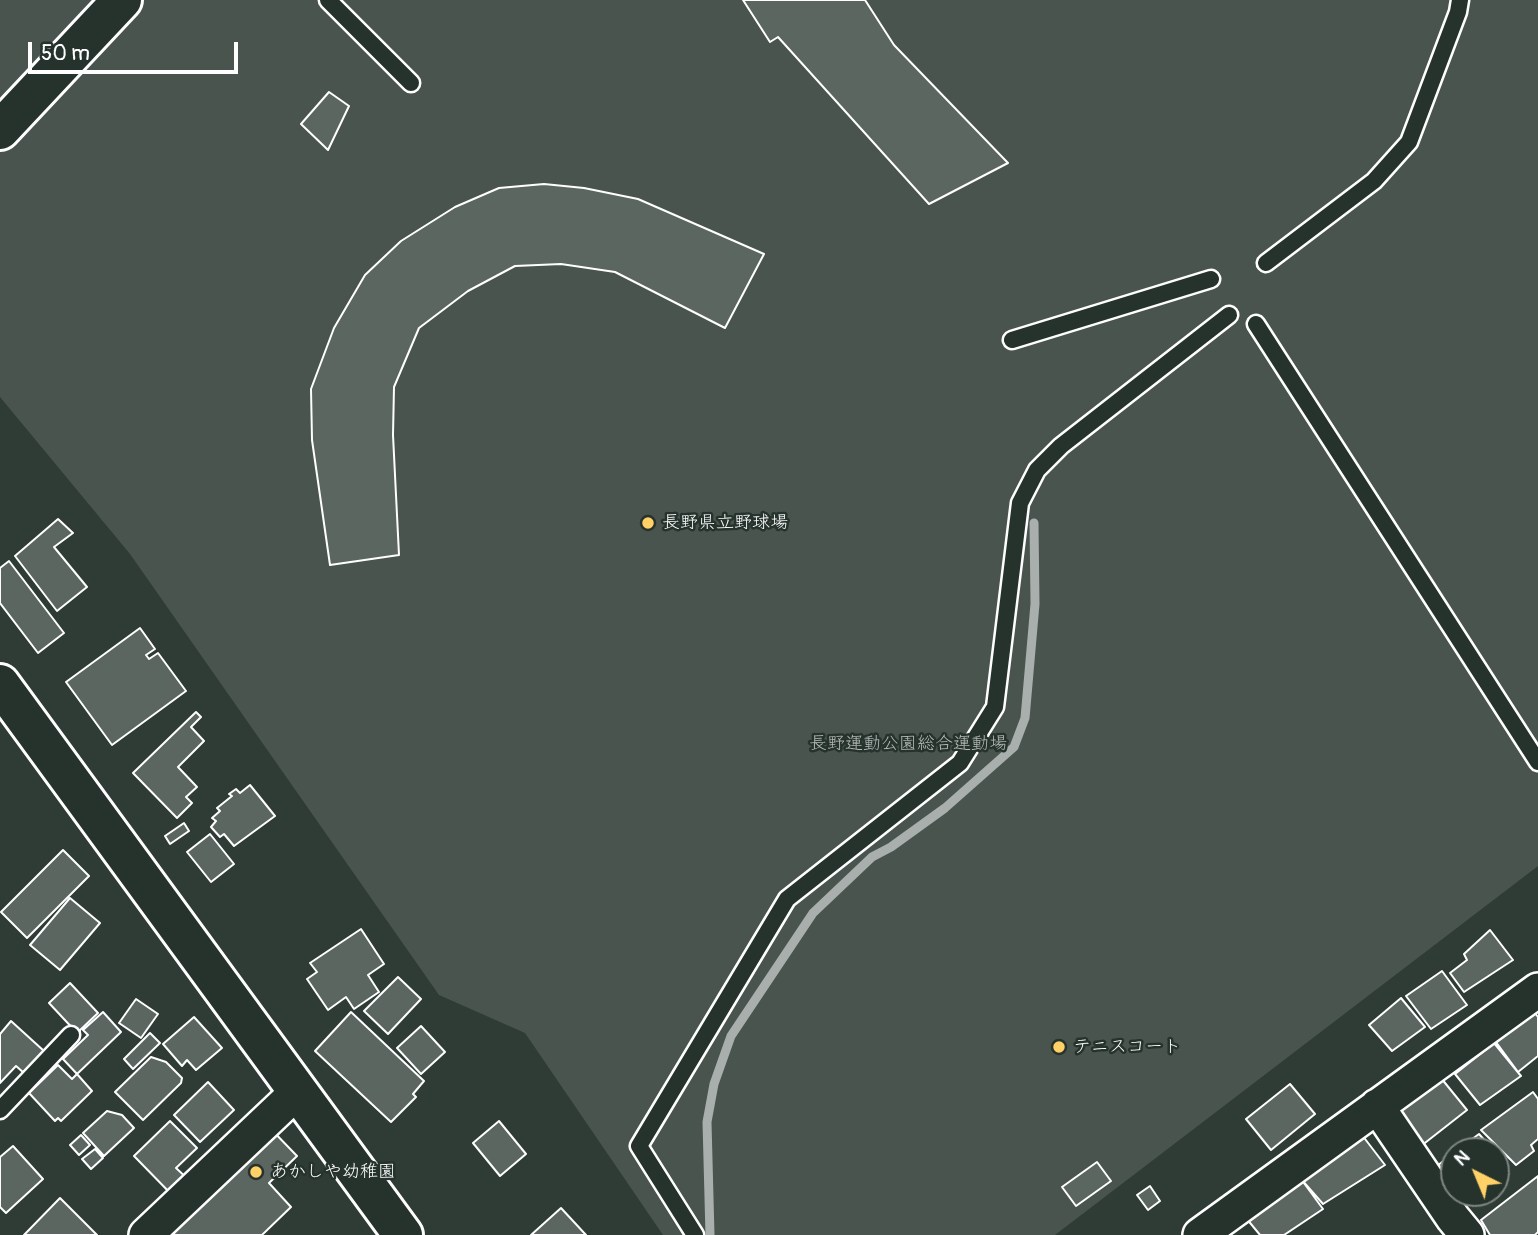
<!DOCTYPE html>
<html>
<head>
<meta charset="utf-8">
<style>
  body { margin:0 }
  #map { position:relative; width:1538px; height:1235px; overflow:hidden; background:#2f3b35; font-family:Pangolin,sans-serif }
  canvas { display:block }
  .north { position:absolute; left:1440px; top:1137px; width:70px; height:70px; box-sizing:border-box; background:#26332d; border:2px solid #7d8581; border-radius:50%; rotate:317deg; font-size:19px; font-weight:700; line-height:28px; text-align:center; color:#fff }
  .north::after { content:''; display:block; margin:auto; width:24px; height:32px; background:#ffd166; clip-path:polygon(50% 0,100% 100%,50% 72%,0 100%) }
  .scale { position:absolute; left:28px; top:42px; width:210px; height:32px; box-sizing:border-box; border:4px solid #fff; border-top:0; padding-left:9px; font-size:21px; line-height:24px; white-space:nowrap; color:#fff; -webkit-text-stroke:5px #26332d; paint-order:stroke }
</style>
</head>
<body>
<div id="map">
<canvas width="1538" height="1235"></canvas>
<div class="north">N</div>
<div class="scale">50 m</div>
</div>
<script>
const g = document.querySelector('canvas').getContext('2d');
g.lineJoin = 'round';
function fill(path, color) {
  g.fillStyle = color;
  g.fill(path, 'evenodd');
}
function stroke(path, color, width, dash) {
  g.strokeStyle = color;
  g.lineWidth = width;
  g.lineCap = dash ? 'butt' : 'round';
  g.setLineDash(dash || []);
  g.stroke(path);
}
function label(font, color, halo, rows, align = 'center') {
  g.font = font + ' Pangolin,"Klee One",sans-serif';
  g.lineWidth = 5;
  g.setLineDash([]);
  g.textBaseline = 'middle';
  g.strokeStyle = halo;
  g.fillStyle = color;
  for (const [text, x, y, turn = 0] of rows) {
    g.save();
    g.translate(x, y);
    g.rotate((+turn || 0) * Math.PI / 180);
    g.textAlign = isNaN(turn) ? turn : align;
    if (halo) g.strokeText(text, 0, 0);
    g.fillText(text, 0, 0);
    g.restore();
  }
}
fill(new Path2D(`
  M0,0H1538V866L1055,1235H663L525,1033L439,995L130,554L0,397Z`), '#4a544f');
stroke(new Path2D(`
  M710,1235L707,1122L714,1084L731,1036L813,913L872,857L891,847L945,808L1014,747L1025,718L1035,604L1034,523`), '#a9afac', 9);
const building = new Path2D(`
  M743,0H865L894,45L1008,163L929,204L778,37L770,42Z
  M329,92L349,106L328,150L301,124Z
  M544,184L584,188L638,199L764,254L725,328L615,272L561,264L515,266L468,291L419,328L394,387L393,435L399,555L330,565L312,440L311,389L334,328L365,275L401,241L455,207L499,188Z
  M58,519L73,533L54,547L87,587L57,611L15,556Z
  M9,561L64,633L38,653L0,603V568Z
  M140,628L155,649L146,655L149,659L158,653L186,691L112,745L66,682Z
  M196,712L201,717L191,727L204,741L178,767L197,787L186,797L192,803L177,818L133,773Z
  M250,785L275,816L234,846L224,834L220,837L211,827L216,821L212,818L220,811L217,808L232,796L229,794L236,789L240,793Z
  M184,823L189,831L170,844L165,836Z
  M210,834L234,864L211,882L187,852Z
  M63,850L89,876L27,938L1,912Z
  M70,898L100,923L60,970L30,945Z
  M361,929L384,964L368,975L379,992L354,1009L346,997L328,1010L307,979L317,972L310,963Z
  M1490,930L1513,960L1464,992L1450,973L1467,960L1464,954Z
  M1442,971L1467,1005L1431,1029L1406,996Z
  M398,977L421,999L388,1034L364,1011Z
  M70,983L98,1013L77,1033L49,1003Z
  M1401,998L1425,1027L1392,1051L1369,1025Z
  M136,999L158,1014L141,1038L119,1023Z
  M103,1012L121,1032L77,1074L63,1059L88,1035L83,1030Z
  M351,1012L424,1081L413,1094L416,1097L391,1122L315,1051Z
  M1534,1012L1538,1017V1056L1518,1072L1493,1038Z
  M194,1017L222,1048L196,1070L187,1060L182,1066L163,1044Z
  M11,1021L44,1051L24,1073L16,1066L0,1083V1034Z
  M421,1026L445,1052L421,1074L397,1048Z
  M150,1033L160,1043L133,1069L124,1059Z
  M1494,1043L1521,1076L1480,1105L1455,1074Z
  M151,1057L166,1062L182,1078L181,1083L143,1120L115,1092Z
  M58,1065L72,1079L77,1074L92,1091L61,1121L58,1118L55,1121L29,1093Z
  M1441,1078L1467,1110L1421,1146L1396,1114Z
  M208,1082L234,1110L200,1142L174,1115Z
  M1290,1084L1315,1114L1271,1150L1246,1119Z
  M1533,1092L1538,1099V1139L1531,1145L1534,1151L1516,1165L1481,1130Z
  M107,1111L122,1115L134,1128L104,1156L83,1133Z
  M170,1121L197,1148L176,1168L190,1181L174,1197L134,1156Z
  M499,1121L526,1154L500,1176L473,1143Z
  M267,1125L297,1156L269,1183L291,1207L262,1235H167Z
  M1479,1134L1494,1151H1456Z
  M81,1135L90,1145L79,1155L70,1145Z
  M1362,1135L1385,1165L1323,1204L1301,1179Z
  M13,1146L43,1179L6,1213L0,1207V1157Z
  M95,1149L103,1158L91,1169L82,1159Z
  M1454,1153V1187L1437,1166Z
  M1097,1162L1111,1181L1076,1206L1062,1187Z
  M1538,1176V1232L1535,1235H1490L1481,1220Z
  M1301,1179L1323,1209L1284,1235H1260L1246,1218Z
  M1150,1186L1160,1201L1148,1210L1137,1195Z
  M60,1198L97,1235H24Z
  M561,1208L586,1235H531Z`);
fill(building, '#5b6661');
stroke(building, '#fff', 2);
const lane = new Path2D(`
  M328,0L411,83
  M1266,263L1374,181L1409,142L1458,12L1460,0
  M1256,324L1538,762
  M1012,340L1211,279
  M0,1110L71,1035
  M695,1235L639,1146L787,899L960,763L995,707L1020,503L1037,470L1061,446L1229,315`);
const street = new Path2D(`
  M1377,1106L1453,1218L1467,1235
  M146,1235L298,1091
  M1200,1235L1538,990`);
const secondary = new Path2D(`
  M0,130L122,0
  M0,684L403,1235`);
stroke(lane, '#fff', 21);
stroke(street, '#fff', 38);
stroke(secondary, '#fff', 44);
stroke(lane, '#26332d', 16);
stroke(street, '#26332d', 33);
stroke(secondary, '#26332d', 38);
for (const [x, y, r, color] of [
  [648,523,7,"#ffd166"],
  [1059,1047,7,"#ffd166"],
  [256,1172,7,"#ffd166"]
]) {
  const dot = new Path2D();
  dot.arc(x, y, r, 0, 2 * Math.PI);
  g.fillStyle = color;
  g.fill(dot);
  stroke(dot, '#26332d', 2.5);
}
label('18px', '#fff', '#26332d', [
  ["長野県立野球場",662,523],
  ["テニスコート",1073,1047],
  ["あかしや幼稚園",270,1172]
], 'left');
label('18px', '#b7bbb9', '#26332d', [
  ["長野運動公園総合運動場",908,744]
]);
</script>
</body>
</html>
